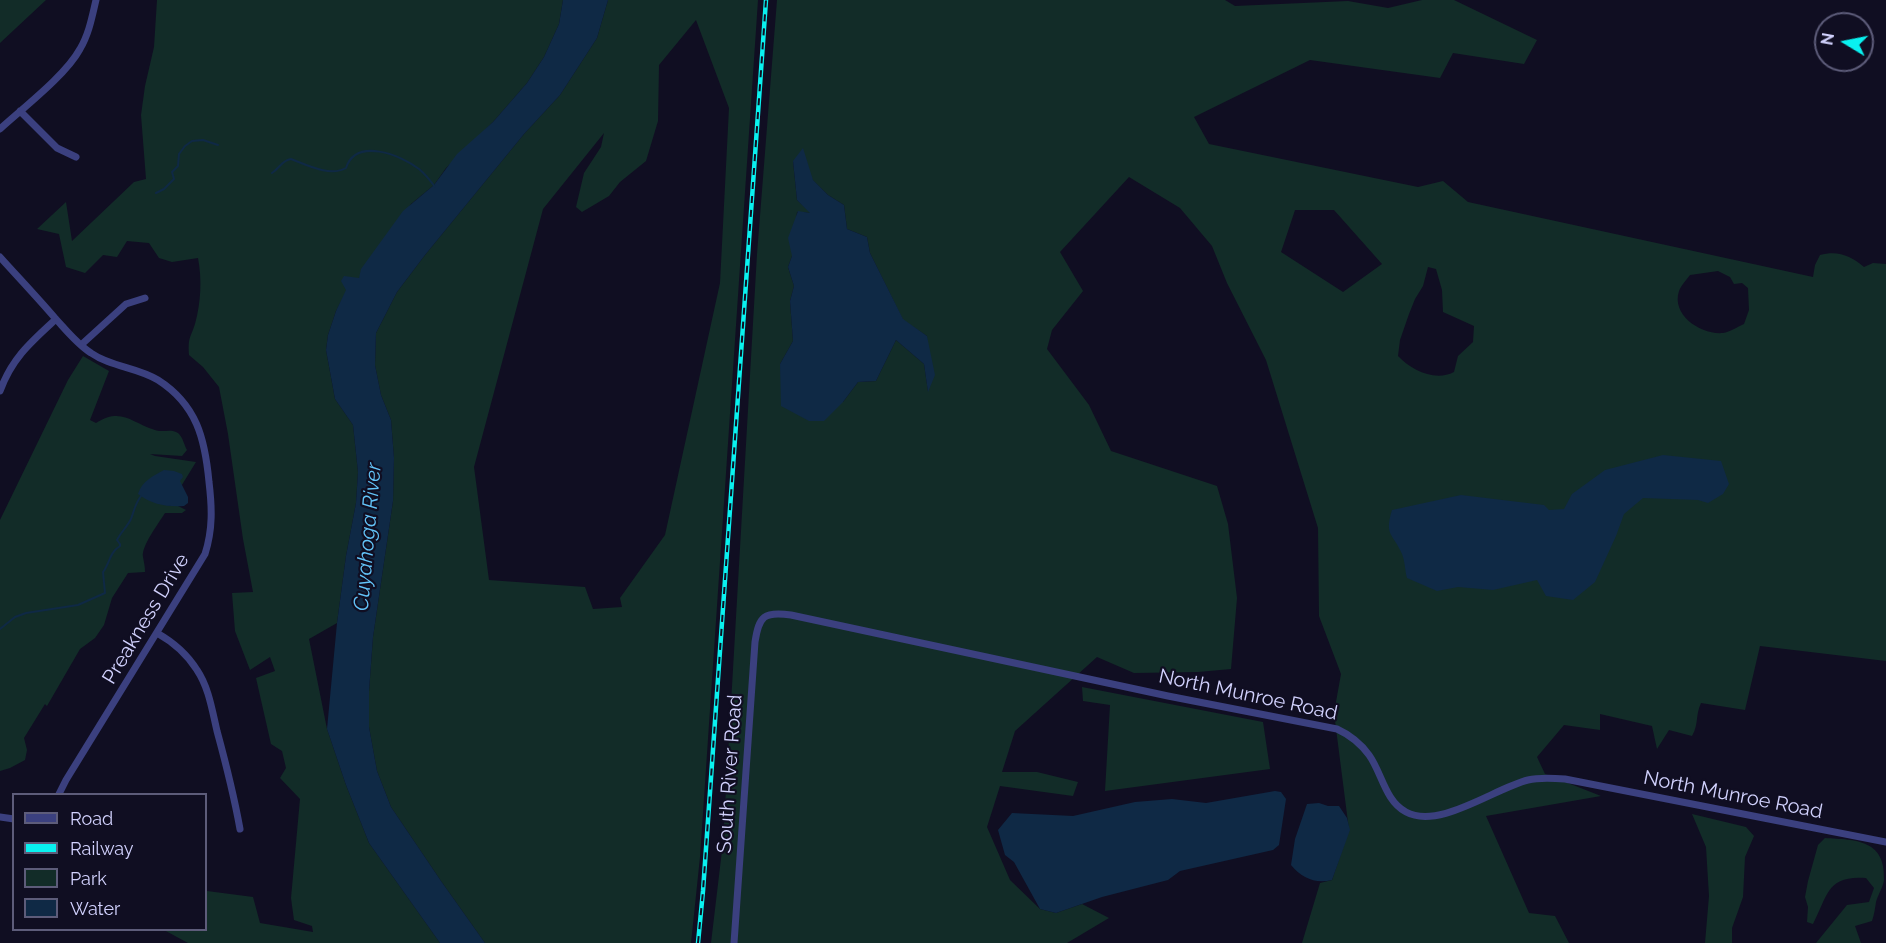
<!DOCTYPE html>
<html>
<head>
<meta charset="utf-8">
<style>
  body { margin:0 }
  #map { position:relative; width:1886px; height:943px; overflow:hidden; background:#100e22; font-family:Raleway,sans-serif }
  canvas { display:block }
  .legend { position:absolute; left:12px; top:793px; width:195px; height:138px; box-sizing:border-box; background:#100e22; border:2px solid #5d5c7a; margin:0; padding:8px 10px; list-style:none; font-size:18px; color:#d1d1fd }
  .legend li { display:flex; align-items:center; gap:12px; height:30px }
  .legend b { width:30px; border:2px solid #5d5c7a }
  .north { position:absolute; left:1814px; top:12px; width:60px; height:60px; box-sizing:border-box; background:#100e22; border:2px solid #5d5c7a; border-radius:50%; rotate:280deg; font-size:16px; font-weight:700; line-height:24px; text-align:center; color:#d1d1fd }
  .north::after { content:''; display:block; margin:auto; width:21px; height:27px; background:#09f1f0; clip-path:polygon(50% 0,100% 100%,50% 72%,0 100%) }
</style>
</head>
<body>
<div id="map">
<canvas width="1886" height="943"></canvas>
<ul class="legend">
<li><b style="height:8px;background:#3b407f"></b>Road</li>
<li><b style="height:8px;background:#09f1f0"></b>Railway</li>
<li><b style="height:16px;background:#122c28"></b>Park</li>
<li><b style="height:16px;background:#0f2945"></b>Water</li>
</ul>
<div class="north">N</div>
</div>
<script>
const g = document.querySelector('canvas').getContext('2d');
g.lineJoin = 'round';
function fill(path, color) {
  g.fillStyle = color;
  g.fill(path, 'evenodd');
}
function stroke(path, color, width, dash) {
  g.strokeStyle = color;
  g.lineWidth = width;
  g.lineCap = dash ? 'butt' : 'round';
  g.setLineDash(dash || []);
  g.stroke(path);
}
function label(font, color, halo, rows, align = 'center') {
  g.font = font + ' Raleway,sans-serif';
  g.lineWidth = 4.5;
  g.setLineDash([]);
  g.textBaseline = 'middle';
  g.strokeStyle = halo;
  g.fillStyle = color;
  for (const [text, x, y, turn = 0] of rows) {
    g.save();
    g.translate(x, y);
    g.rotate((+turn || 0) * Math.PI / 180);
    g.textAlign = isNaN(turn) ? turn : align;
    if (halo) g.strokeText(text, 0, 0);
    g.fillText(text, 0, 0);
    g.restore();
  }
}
fill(new Path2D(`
  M0,0H46L0,43Z
  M157,0H563L559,24L544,57L527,83L493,122L446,168L434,185L411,204L359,278L347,290L336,311L328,335L326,350L335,399L353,425L358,472L356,503L346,556L337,623L309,639L327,729L346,785L369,843L440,943H188L164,930H206V891H207L253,897L260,923L313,932L312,926L294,920L291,898L300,799L280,778L286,768L282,751L271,744L256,678L275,671L270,657L250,670L235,631L232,593L253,592L243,539L228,434L219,387L203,367L189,355C188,337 190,339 195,324C201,302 202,279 198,258L172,262L159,258L149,243L127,241L117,257L103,255L85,273L66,267L59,234L37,229L66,202L72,241L134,182L146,179L141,115L145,86L154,47Z
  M608,0H758L700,857L691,943H485L441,881L391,807L377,771L369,727V691L373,637L393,501L394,458L391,420L381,395L375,365L376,333L397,292L425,255L524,134L560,95L597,38ZM696,20L729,108L720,283L665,535L620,598L622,607L593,609L585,587L489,580L474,467L543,209L604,133L601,147L584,173L576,207L582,212L609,196L620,182L646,161L658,121L659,65Z
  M777,0H1225L1235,6L1348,1L1388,8L1422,0H1454L1537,40L1524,64L1453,53L1440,78L1310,60L1194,117L1209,144L1418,187L1443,181L1468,202L1813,277L1815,265L1820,255C1838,250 1851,256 1864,267L1873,263L1886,264V661L1760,646L1745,710L1701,703C1695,716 1699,724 1692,736L1669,730L1657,749L1652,726L1600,714V730L1564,725L1537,757L1545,774L1601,796L1486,816L1529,913L1555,916L1569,943H1302L1320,883L1332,880L1349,830L1334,713L1341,674L1319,616L1318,528L1266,360L1227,283L1212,246L1180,208L1129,177L1060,252L1083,291L1052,330L1047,349L1089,405L1111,451L1217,486L1228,524L1237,598L1231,669L1198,672L1134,673L1097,657L1015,731L1002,772H1037L1078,782L1073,796L1000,786L987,827L1010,880L1040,909L1056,913L1082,904L1109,918L1067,943H711L723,842L757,254ZM793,161L828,195L844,205L847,229L867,237L870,253L903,320L927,336L928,391L924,364L896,340L876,381L858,382L843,402L780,364L793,341L790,301L794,286L788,267L792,256L797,212L811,213L797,200ZM1295,210H1334L1382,264L1343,292L1281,252ZM1428,267L1436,269L1442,290L1443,312L1474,326L1473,342L1458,356L1454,372C1435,382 1411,370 1398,356L1400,340L1409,314L1415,299L1423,286ZM1718,271L1730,277L1734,284L1742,283L1748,288L1749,310L1744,324C1737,327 1730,332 1723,333C1701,335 1671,315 1679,291C1681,286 1686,280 1690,275Z
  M83,356L109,371L90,420L96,423C122,407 131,423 155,430C162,433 171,428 178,433C183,437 184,445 187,450L182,456L150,454L155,456L196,462L169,506H178L186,510L182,513H165C159,523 141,546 143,557C144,563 145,566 145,572L128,573L112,598L104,625L95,638L80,649L47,706L45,704L24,738L27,750L25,760L10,768L0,771V520L68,380Z
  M1082,687L1263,722L1270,769L1105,791L1110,705L1083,701Z
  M1692,814L1746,827L1754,836L1745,857L1743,897L1732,928V943H1705L1709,896L1706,847Z
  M1825,838C1855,840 1886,839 1884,880C1883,887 1878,895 1876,902C1875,909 1874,915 1872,921L1855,926L1861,943H1816L1847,905L1869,902L1874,888L1866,878C1827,875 1828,895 1813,924L1807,922L1808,907L1805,897L1808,881L1818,845Z`), '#122c28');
fill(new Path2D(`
  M563,0H608L597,38L560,95L524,134L425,255L397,292L376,333L375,365L381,395L391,420L394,458L393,501L373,637L369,691V727L377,771L391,807L441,881L485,943H440L369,843L346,785L327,729L337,623L346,556L356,503L358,472L353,425L335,399L326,350L328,335L336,311L346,290L341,281L344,276L359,278L361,269L403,211L434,185L457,154L493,122L527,83L544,57L559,24Z
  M803,148L813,180L828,195L844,205L847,229L867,237L870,253L903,319L927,336L935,375L928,392L924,364L896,340L876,381L858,382L843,402L824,421H809L781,406L780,364L793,341L790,301L794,286L788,267L792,256L788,238L798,211L810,213L797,200L793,161Z
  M1663,455L1721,461L1729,484L1723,494L1708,503L1698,500L1643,498L1624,514L1616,536L1595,582L1573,600L1546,596L1537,580L1493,590L1458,587L1437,591L1407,578C1405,571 1405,561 1402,554C1393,533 1384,536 1392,510L1461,495L1544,505L1549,510L1564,509L1572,494L1605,470Z
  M164,470L174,471L182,474L183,477L180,481L188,497V503L184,506C167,507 153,505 138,494C142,481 153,476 164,470Z
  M1275,791L1281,792L1286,799L1279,845L1273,850L1180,871L1168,880L1102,897L1056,913L1040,909L1014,862L1005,855L998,830L1012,813L1073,816L1135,802L1172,799L1206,803Z
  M1319,803L1328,806H1339L1347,818L1350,830L1332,880C1315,884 1302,878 1291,865L1295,839L1307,804Z`), '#0f2945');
stroke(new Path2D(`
  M272,173C280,168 282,160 291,159C307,165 330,177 346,168C356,137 401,155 419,169C425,174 430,180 435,187
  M156,193L164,189L174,179L172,172L178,166L179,154L185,146L192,141L203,140L218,145
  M0,629L15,617L26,613L78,605L105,593L103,572C110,563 109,553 120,546V544L117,540C121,532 127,527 131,519C134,511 135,504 141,496`), '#0f2945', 2);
stroke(new Path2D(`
  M20,111L57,148L76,157
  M0,129C23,108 66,75 80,49C89,34 92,17 96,0
  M0,257C18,277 37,297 55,318C66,330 77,344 91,353C111,367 137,367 158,380C197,405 205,439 209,482C212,507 213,529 205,554L66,780L59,794
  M81,345L126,304L145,298
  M0,391C12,358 31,342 56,319
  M157,633C173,642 187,654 197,670C209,688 212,710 217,731C226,764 234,796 240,829
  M0,817L14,819
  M734,943L755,642C759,616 764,611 791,615L1168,696L1337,729C1350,735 1361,744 1369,755C1382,773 1385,801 1406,812C1439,830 1495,788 1528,780C1540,777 1553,778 1565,779L1886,842`), '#3b407f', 7);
const rail = new Path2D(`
  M698,943L703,891L766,0`);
stroke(rail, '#09f1f0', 4.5);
stroke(rail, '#100e22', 2, [7]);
label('20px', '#d1d1fd', '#100e22', [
  ["Preakness Drive",146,619,-59],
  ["North Munroe Road",1248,695,12],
  ["South River Road",730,774,-86],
  ["North Munroe Road",1733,795,11]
]);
label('italic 21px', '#63c4f9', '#100e22', [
  ["Cuyahoga River",368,537,-85]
]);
</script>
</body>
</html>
